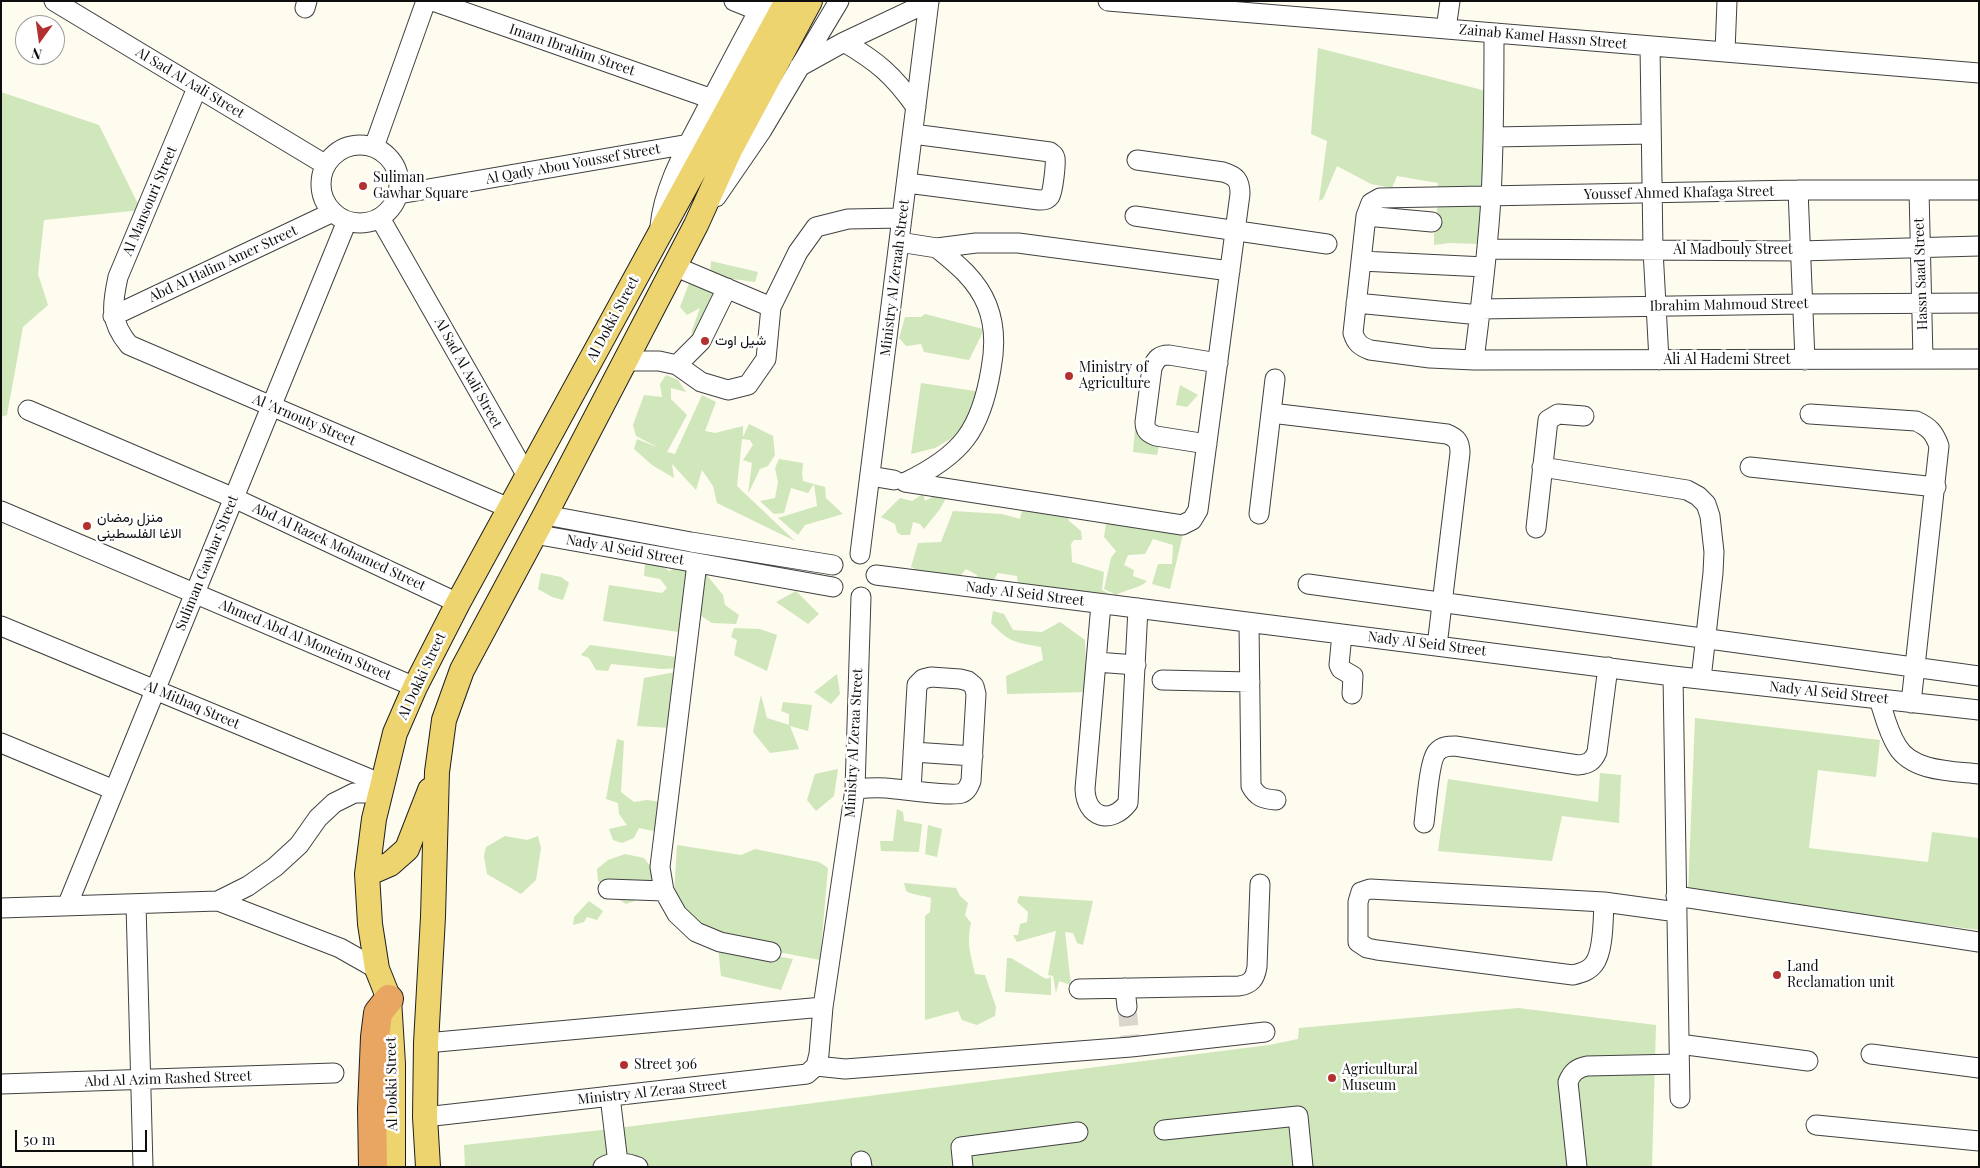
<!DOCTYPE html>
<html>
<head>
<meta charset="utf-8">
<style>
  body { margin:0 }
  #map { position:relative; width:1980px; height:1168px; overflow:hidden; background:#fefbef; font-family:"Playfair Display",serif }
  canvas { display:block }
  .frame { position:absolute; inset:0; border:2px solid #0e0e0e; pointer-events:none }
  .north { position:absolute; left:15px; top:15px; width:50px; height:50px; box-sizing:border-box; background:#fff; border:1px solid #9f9f9f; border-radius:50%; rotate:194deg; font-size:14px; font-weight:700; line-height:20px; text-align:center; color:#0e0e0e }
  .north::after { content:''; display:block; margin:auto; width:18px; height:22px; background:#b33031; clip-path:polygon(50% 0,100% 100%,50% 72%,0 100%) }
  .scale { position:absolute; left:15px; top:1130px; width:132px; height:22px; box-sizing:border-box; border:2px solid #0e0e0e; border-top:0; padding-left:6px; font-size:15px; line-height:18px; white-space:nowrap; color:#0e0e0e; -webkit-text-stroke:4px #fff; paint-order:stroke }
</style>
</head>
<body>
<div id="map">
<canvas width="1980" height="1168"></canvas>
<div class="frame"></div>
<div class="north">N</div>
<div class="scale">50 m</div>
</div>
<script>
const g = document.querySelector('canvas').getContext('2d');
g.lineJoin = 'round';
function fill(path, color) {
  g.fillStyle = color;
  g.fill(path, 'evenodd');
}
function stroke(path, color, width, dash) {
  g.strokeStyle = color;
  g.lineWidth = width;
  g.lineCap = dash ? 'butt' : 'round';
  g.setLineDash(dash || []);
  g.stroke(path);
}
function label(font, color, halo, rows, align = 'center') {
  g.font = font + ' "Playfair Display",Vazirmatn,serif';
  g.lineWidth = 5;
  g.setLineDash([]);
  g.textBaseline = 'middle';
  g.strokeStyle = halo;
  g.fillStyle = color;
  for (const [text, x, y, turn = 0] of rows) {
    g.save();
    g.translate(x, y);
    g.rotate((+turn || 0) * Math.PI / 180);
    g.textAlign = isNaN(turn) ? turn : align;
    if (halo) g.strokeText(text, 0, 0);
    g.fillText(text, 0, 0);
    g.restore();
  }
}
fill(new Path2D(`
  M1318,48L1494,93L1486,191L1437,190L1438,183L1397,176L1392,188L1371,184L1337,166L1323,199L1319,201L1327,141L1311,134Z
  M1,92L99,125L141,210L44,220L38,274L48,305L23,327L7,415L1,417Z
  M1488,199V217L1478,244L1450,243L1434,245V232L1421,224L1423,212H1437V200Z
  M711,261L758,272L755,282L710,276Z
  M692,276L719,295L691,343L692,330L700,308L687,315L680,307Z
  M925,314L983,329L982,334L969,360L924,352L921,344L906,346L899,338L905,317H921Z
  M666,375L678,380L686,392L671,388V399L687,415L667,452L675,454L702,395L716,402L705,431L715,433L743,426V437L749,424L773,436L775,455L768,466L760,469L748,494L752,463L743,460L753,445L750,440L742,439L737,486L795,541L717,503L713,486L702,470L696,490L672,464L674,478L652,465L634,449L637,439L659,448L636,436L633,425L644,395L662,397L660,384Z
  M921,383L975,391L978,411L967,429L935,448L911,454Z
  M1180,385L1198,395L1187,407L1176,405Z
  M1135,430L1160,441L1157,455L1133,452Z
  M779,459L803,463L802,474L803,481L825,487L826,498L843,514L805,525L798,535L778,518L817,506L814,484L808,493L791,488L784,513L774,514L760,501L775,498L778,482L775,468Z
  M940,493L946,498L940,509L924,529L920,524L913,522L910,535H901L897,532L895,524L881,517L900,498L912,501L923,494L925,501Z
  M1024,503L1066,512L1069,521L1081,531L1082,540H1074L1071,544L1072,562L1104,572L1102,590L1115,597L1018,587L1017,576L998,573L991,584L976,582L977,575L966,569L957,580L927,575L911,567L918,543L941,542L953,511L1002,514L1020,519Z
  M1122,519L1184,530L1170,589L1152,584L1158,564H1172L1173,545L1153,539L1145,554L1128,555L1124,565L1134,570L1133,576L1147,581C1139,589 1126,589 1116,595L1104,589L1111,558L1116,551L1104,537L1106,524Z
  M652,561L661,565L669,571L686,564L693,567L681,668L662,669L611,664L608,671L596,670L589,658L581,655L590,645L676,657L678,632L603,621L609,585L662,593L667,588L660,579L644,576L645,564Z
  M702,569L723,595L725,605L739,615L736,624L712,623L695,612Z
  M541,573L561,577L569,583L563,600L552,597L538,589Z
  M796,591L819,614L808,624L776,602Z
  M993,611L1004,614L1013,630L1042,632L1060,622L1085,640L1087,692L1007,694L1006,676L1043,660L1041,647C1015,642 1010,643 991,623Z
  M734,628L760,629L777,635L767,671L734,655L737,640L731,637Z
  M680,671L671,728L637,726L644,678Z
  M837,674L840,694L831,704L814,692Z
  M761,695L767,718L789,725V714L781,711L783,702L812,705L808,731L790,726L799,749L770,753L753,732Z
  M1695,718L1880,740L1876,777L1818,770L1809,848L1928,862L1932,832L1979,838V930L1688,893Z
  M617,739L624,741L621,792L634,802L647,800L661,802L658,832L639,828L634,838L622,843L613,840L609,829L627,825L619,814L618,803L606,799Z
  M838,769L834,796L816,811L807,800L815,774Z
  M1600,773L1621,775L1619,823L1562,816L1552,861L1438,851L1448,779L1598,802Z
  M897,809L903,812L904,821L922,824L919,852L881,851L880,841H893Z
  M928,825L942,829L937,857L925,854Z
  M505,836L527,840L538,836L541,848L536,880L521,894L487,874L484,856L486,847Z
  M677,845L741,855L755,849L819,862L828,868L820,960L778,952L711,934L686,916L674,894Z
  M625,854L644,858L654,871C650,891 645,898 626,904L615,897L598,881L597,869L608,860Z
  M904,883L956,888L960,896L968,903L965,915L971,923C966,944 971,955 975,974L985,975L996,1007L995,1016L977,1025L962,1020L958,1011L925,1020V916L930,912L931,898C922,895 915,896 906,891Z
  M1019,896L1093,901L1083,945L1077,943L1073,933L1065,932L1071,985L1059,981L1056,993L1053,976L1048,975L1056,931L1017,942L1013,935H1018L1020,924L1027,922L1028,912L1017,902Z
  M589,901L603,911L597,920L587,917L584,922L573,925L574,917Z
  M718,947L793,959L781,990L721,976Z
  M1007,958H1011L1046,979L1051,977V995L1005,992Z
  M1518,1008L1656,1025L1652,1167H465L464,1145L602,1130L1269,1045L1298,1039L1299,1028Z`), '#d0e6bb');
stroke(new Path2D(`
  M1127,1007L1130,1038`), '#dad7cd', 19, [19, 9]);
const minor = new Path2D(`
  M54,1L326,165
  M433,1L712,99
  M734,1L759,11
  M1108,1L1979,73
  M305,8L307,1
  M1446,29L1450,1
  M844,42L929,2
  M1650,46L1653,250L1659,360
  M1725,52L1727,1
  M799,67L844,42C878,62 893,75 916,107
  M197,88L118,277C112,305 109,321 129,345L509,508
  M1494,137L1651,134
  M321 184a39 39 0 1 1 78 0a39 39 0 1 1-78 0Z
  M374,147L426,1
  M907,183L1039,200C1044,200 1047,200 1050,196C1053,191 1056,164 1055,158C1054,154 1053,155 1050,152L913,134
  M1798,190L1805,360
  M1919,190L1923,359
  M1979,190H1798L1380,198L1371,203L1366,216L1353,333C1356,343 1360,346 1370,350L1430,358L1474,360L1979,359
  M399,194L689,144
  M716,197L762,130L839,1
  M1135,216L1327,244
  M1366,216L1432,222
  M380,218L527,476
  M660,226C664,186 685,151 703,116C723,78 743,39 764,1
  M899,242L937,248L976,243H1018L1230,271
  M1487,249L1800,251L1979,246
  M1361,261L1485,267
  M674,266L771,307
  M1356,303L1480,315
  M1480,309L1803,304L1979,303
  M113,316L333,212
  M1474,360C1481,305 1488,251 1491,197C1494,142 1494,88 1494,33
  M625,361H659L677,365L701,382L728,390L748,385L766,359L771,307L798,252L816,227L848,219L902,218
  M677,365L701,341L727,288
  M28,410L234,498L458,603
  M1271,413L1447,434C1457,438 1460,442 1460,453L1437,646
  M1810,414L1916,421C1929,427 1934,432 1939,446L1911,703
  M1207,444L1156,436C1148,433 1145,430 1145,422L1152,368C1156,359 1159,355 1169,355L1218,363
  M1542,467L1687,490L1698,496L1706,504L1710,516L1714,552L1713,573L1701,679
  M1750,467L1936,487
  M870,476L894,480
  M905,482L1182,525L1192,520L1198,510L1240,194C1240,180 1236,176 1223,172L1137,160
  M906,482C962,455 981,430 991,369C995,348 995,325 987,305C977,280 957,264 937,248
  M1,511L415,687
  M1259,514L1275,379
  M545,515L691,542L833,565
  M1536,528L1548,420L1558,414L1584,416
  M534,534L833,587
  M860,554L929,1
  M697,563L660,867L664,891L677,914L696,932L720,942L771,952
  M876,575L1673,676L1979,710
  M1308,584L1979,676
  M1101,604L1085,789C1086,818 1111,825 1128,803L1138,608
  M1249,623L1251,786C1257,797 1263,799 1276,800
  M1,626L382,784
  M1342,634L1339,665L1341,669L1353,676L1352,694
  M1096,662L1136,665
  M1673,676L1680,1098
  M1162,680L1250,682
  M1879,699C1884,714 1888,732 1897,746C1912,772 1953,771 1979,774
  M1,743L114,790
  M913,752L973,756
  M855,789C865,788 876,787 886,788C901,789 951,797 962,793C967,791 969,786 971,781L976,694L974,686L968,681L960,679L931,677L923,679L917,685L911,790
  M1424,823C1426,809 1429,760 1437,752C1442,746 1449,746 1455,746L1578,765C1589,764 1593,761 1597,752L1608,667
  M608,889L664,891
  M1676,896L1979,942
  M218,901L340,948L377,969
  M1604,902C1603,918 1604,951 1594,964C1589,971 1581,973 1573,975L1377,950L1367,948L1358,942V902L1361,892L1370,889L1604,902L1677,912
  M136,904L143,1167
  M67,906L347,221
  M1,908L218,901L248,886L275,867L299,845L318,818L334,803L354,793H381
  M1125,988L1127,1007
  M1079,989L1239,986C1251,984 1255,979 1257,967L1260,884
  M426,1043L823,1007
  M1679,1044L1808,1061
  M1871,1054L1979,1068
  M816,1066L845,1069L1131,1047L1265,1032
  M1,1084L334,1073
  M610,1096L618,1163
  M425,1117L807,1074L816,1066L819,1054L823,1007L855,789L861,597
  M1816,1125L1979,1141
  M1164,1130L1298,1116L1303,1167
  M861,1161L862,1167
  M603,1167C613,1161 627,1162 638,1167
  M963,1167L961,1147L1078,1132
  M1577,1167L1568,1082C1572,1072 1577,1068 1587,1066L1679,1064`);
const major = new Path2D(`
  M367,874L390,864L407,849L430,790
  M393,1167V1064L389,999L377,969L370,924L367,874L374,819L395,733L415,687L458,603L787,1
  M428,1167L425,1117L426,1043L433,917L437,772L444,720L462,670L545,515L696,225L730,150L810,1`);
const highway = new Path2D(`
  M373,1167L372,1108L375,1037L378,1013L389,999`);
stroke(minor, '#414141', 21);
stroke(major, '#1f1f1f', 26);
stroke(highway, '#1f1f1f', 30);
stroke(minor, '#fff', 19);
stroke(major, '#eed46f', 24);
stroke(highway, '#e9a562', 28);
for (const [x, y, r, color] of [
  [363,186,5,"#b33031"],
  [705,341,5,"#b33031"],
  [1069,376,5,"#b33031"],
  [87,526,5,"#b33031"],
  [1777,975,5,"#b33031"],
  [624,1065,5,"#b33031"],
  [1332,1078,5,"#b33031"]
]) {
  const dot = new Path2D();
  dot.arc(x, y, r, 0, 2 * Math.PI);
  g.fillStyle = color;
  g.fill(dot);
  stroke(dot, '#fff', 2);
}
label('14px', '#0e0e0e', '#fff', [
  ["Zainab Kamel Hassn Street",1543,37,5],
  ["Imam Ibrahim Street",572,50,19],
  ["Al Sad Al Aali Street",190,83,31],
  ["Al Qady Abou Youssef Street",573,164,-10],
  ["Youssef Ahmed Khafaga Street",1679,193,-1],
  ["Al Mansouri Street",150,201,-67],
  ["Al Madbouly Street",1733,250],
  ["Abd Al Halim Amer Street",223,264,-25],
  ["Hassn Saad Street",1921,274,-92],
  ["Ministry Al Zeraah Street",895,278,-83],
  ["Ibrahim Mahmoud Street",1729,305,-1],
  ["Al Dokki Street",613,319,-62],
  ["Ali Al Hademi Street",1727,360],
  ["Al Sad Al Aali Street",468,373,61],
  ["Al 'Arnouty Street",304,420,23],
  ["Abd Al Razek Mohamed Street",339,547,25],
  ["Nady Al Seid Street",625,550,10],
  ["Suliman Gawhar Street",207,563,-68],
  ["Nady Al Seid Street",1025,594,7],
  ["Ahmed Abd Al Moneim Street",305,640,23],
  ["Nady Al Seid Street",1427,644,7],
  ["Al Dokki Street",422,676,-65],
  ["Nady Al Seid Street",1829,693,6],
  ["Al Mithaq Street",192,705,23],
  ["Ministry Al Zeraa Street",854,743,-87],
  ["Abd Al Azim Rashed Street",168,1079,-2],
  ["Al Dokki Street",392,1084,-91],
  ["Ministry Al Zeraa Street",652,1092,-6]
]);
label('14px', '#0e0e0e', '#fff', [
  ["Suliman",373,178],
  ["Gawhar Square",373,194],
  ["شيل اوت",715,341],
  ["Ministry of",1079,368],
  ["Agriculture",1079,384],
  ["منزل رمضان",97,518],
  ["الاغا الفلسطينى",97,534],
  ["Land",1787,967],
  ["Reclamation unit",1787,983],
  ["Street 306",634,1065],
  ["Agricultural",1342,1070],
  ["Museum",1342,1086]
], 'left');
</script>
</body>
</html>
